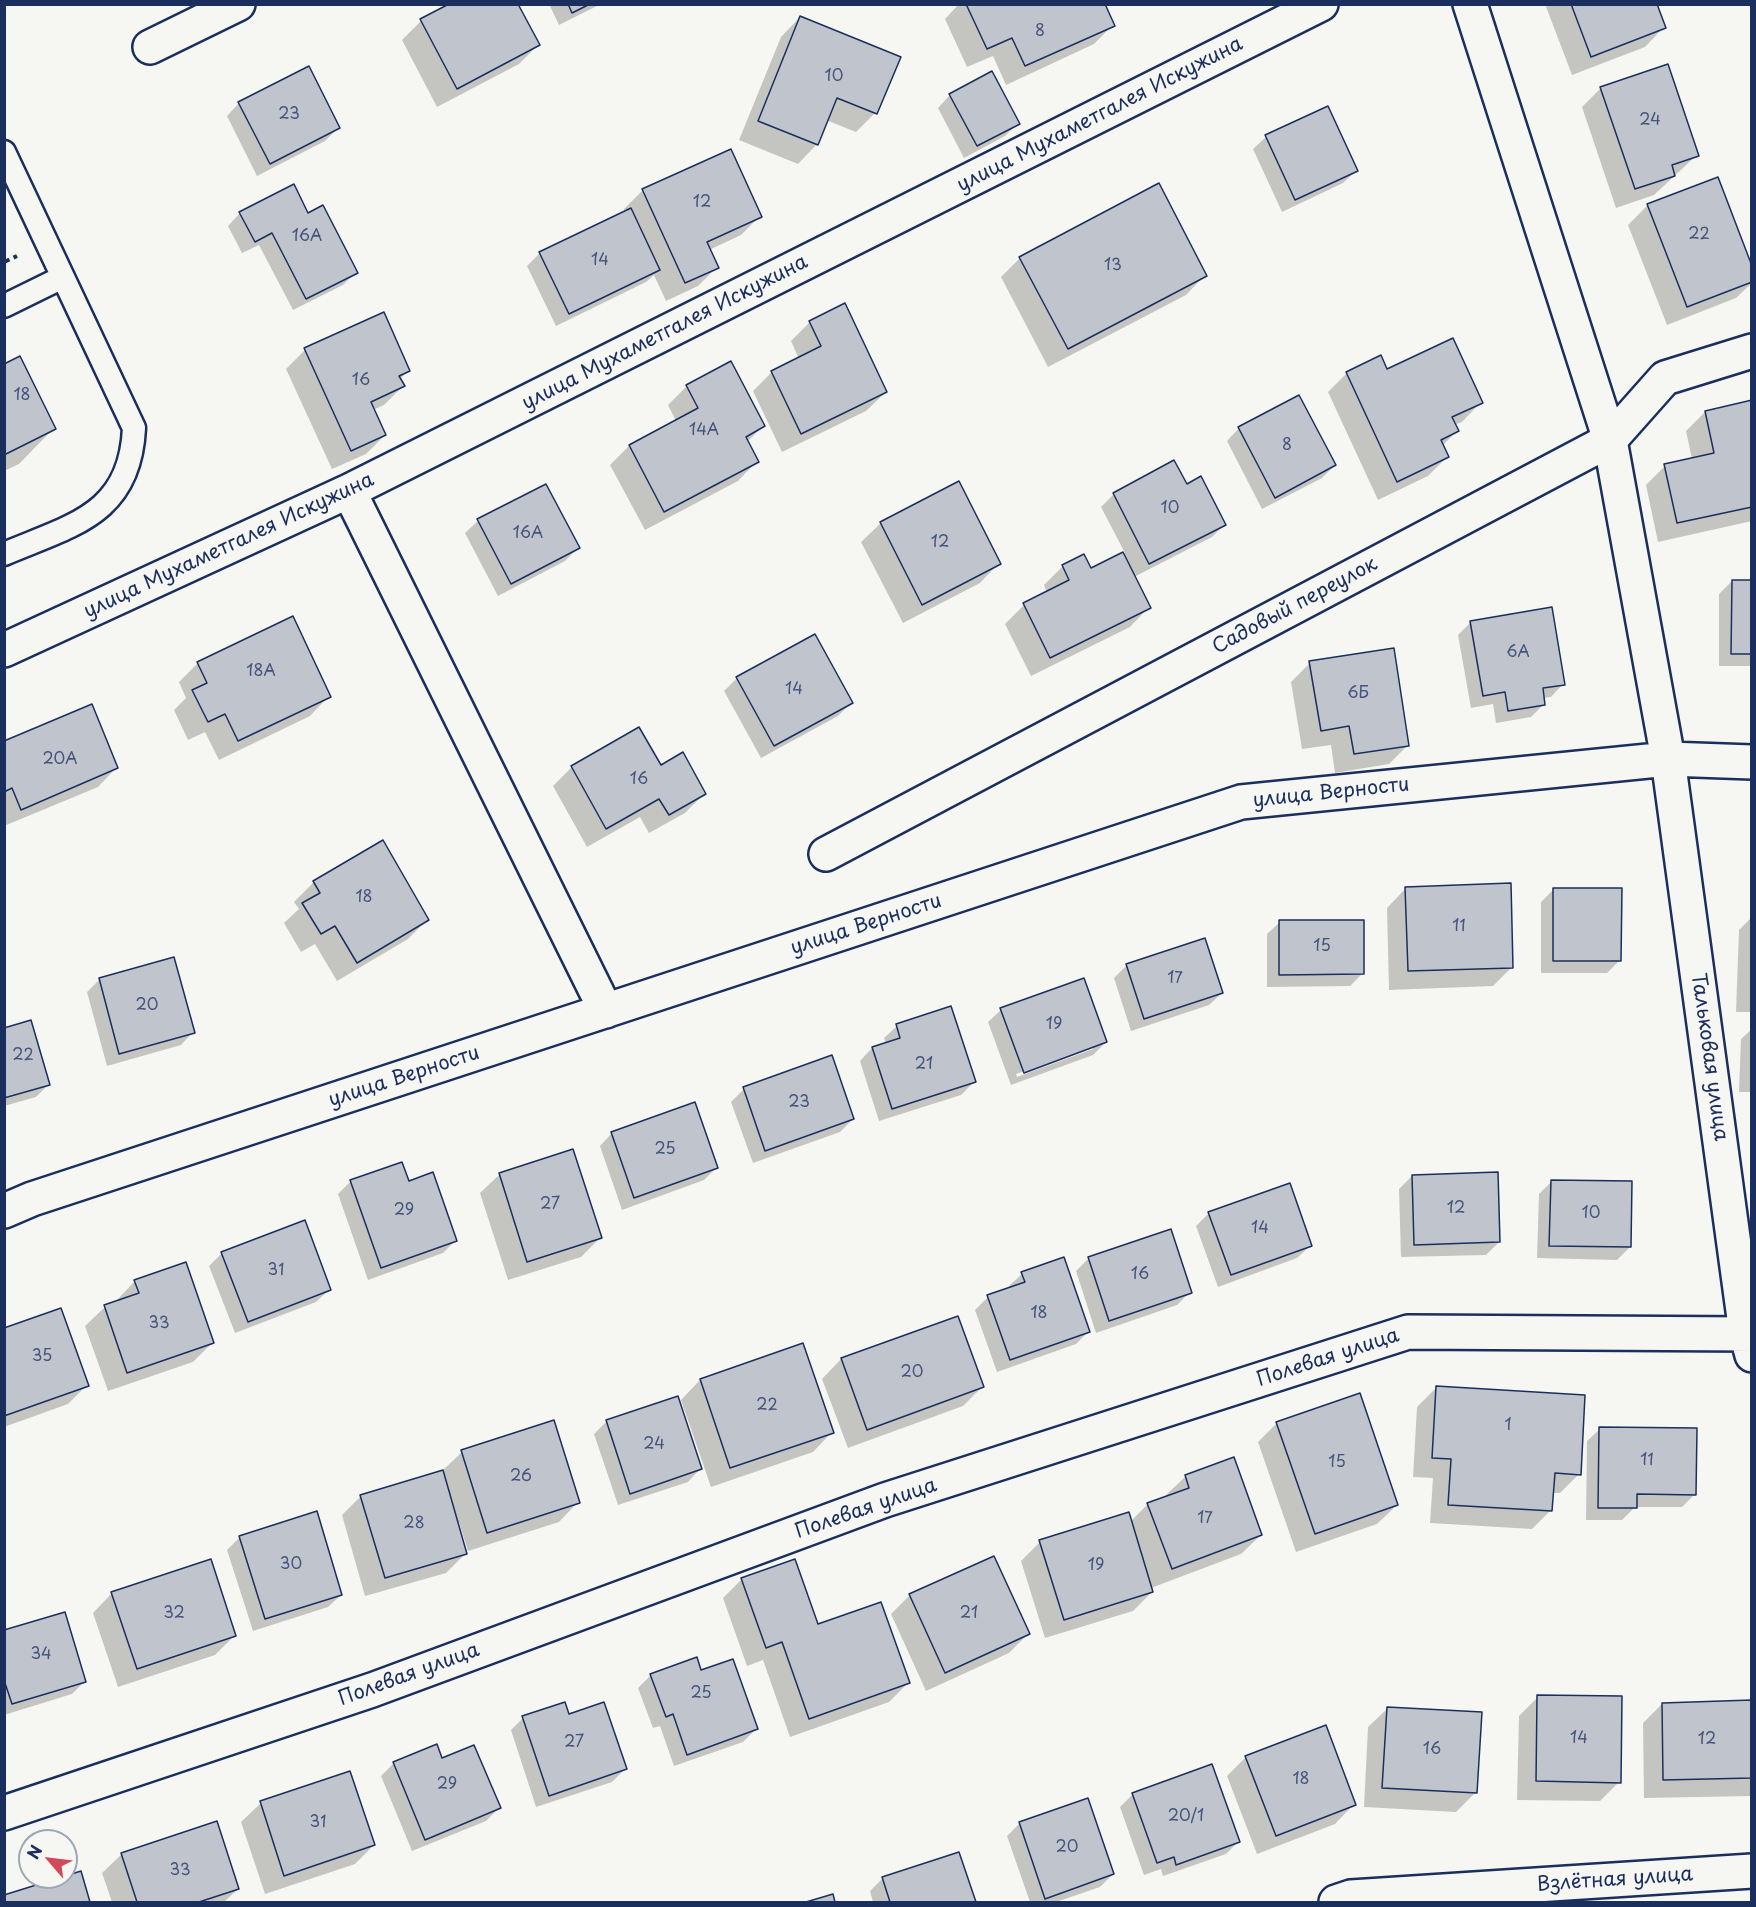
<!DOCTYPE html>
<html>
<head>
<meta charset="utf-8">
<style>
  body { margin:0 }
  #map { position:relative; width:1756px; height:1907px; overflow:hidden; background:#f6f6f2; font-family:"Playpen Sans",sans-serif }
  canvas { display:block }
  .frame { position:absolute; inset:0; border:6px solid #1b2f5e; pointer-events:none }
  .north { position:absolute; left:18px; top:1829px; width:60px; height:60px; box-sizing:border-box; background:#f6f6f2; border:2px solid #9ea6b7; border-radius:50%; rotate:298deg; font-size:16px; font-weight:700; line-height:24px; text-align:center; color:#1b2f5e }
  .north::after { content:''; display:block; margin:auto; width:21px; height:27px; background:#d1495b; clip-path:polygon(50% 0,100% 100%,50% 72%,0 100%) }
</style>
</head>
<body>
<div id="map">
<canvas width="1756" height="1907"></canvas>
<div class="frame"></div>
<div class="north">N</div>
</div>
<script>
const g = document.querySelector('canvas').getContext('2d');
g.lineJoin = 'round';
function fill(path, color) {
  g.fillStyle = color;
  g.fill(path, 'evenodd');
}
function stroke(path, color, width, dash) {
  g.strokeStyle = color;
  g.lineWidth = width;
  g.lineCap = dash ? 'butt' : 'round';
  g.setLineDash(dash || []);
  g.stroke(path);
}
function label(font, color, halo, rows, align = 'center') {
  g.font = font + ' "Playpen Sans",sans-serif';
  g.lineWidth = 4.5;
  g.setLineDash([]);
  g.textBaseline = 'middle';
  g.strokeStyle = halo;
  g.fillStyle = color;
  for (const [text, x, y, turn = 0] of rows) {
    g.save();
    g.translate(x, y);
    g.rotate((+turn || 0) * Math.PI / 180);
    g.textAlign = isNaN(turn) ? turn : align;
    if (halo) g.strokeText(text, 0, 0);
    g.fillText(text, 0, 0);
    g.restore();
  }
}
fill(new Path2D(`
  M549,4H601L559,25Z
  M959,4H1028L1113,25L1094,44L1006,85L993,56L967,67L945,19Z
  M1545,4H1655L1664,27L1645,47L1572,75Z
  M800,17L875,113L856,132L826,120L817,144L798,164L739,140L781,37Z
  M421,21L538,45L519,64L437,107L402,40Z
  M1601,88L1697,155L1654,195L1616,208L1582,107Z
  M950,95L1018,123L1005,136L964,158L938,108Z
  M239,103L338,128L325,141L257,176L227,116Z
  M1327,108L1356,171L1343,183L1282,212L1253,149L1266,137Z
  M643,190L760,216L741,235L709,250L717,267L698,286L666,301L654,275L646,282L556,326L527,266L540,253L625,212L624,209Z
  M1648,205L1752,270V283L1736,298L1667,325L1628,225Z
  M240,213L356,272L343,285L293,310L259,245L242,253L228,226Z
  M1020,258L1205,275L1186,295L1048,367L1001,277Z
  M810,322L886,392L866,411L782,452L753,391L772,372L799,359L791,341Z
  M305,350L409,370L400,379L403,386L384,405L373,410L385,435L366,454L332,469L286,369Z
  M4,366L54,428L19,464L4,471Z
  M1386,371L1481,402L1462,422L1454,425L1457,431L1442,446L1447,457L1428,476L1378,500L1328,392L1347,373Z
  M687,386L763,426L747,442L757,461L738,481L645,530L610,465L629,446L676,421L668,405Z
  M1752,402V521L1658,542L1646,485L1665,466L1692,459L1686,431L1705,412Z
  M1239,428L1335,465L1322,478L1262,509L1227,441Z
  M1186,486L1225,524L1212,537L1134,577L1149,607L1130,627L1031,676L1005,624L1024,605L1047,593L1044,585L1063,566L1091,571L1125,553L1101,507L1114,494Z
  M478,521L578,548L565,561L498,596L465,533Z
  M881,523L999,563L980,583L903,623L861,542Z
  M1732,581L1752,582V666H1719V594Z
  M1471,622L1563,684L1551,697L1542,698L1543,705L1531,717L1496,723L1493,704L1471,708L1458,635Z
  M198,663L329,696L310,716L219,760L205,732L188,740L174,710L186,698L179,682Z
  M1310,663L1408,745L1389,764L1335,773L1331,745L1302,749L1291,682Z
  M737,678L851,703L838,716L761,758L724,691Z
  M4,756L117,767L98,787L4,826Z
  M572,767H661L704,794L685,813L649,833L640,817L587,847L553,786Z
  M382,843L427,920L408,939L337,981L315,944L301,952L284,923L299,909L294,902L313,883Z
  M1406,888L1512,967L1493,986L1389,990L1387,908Z
  M1553,890L1620,960L1607,973H1541V902Z
  M1752,917V1012H1736L1739,930Z
  M1280,922L1363,973L1350,986L1267,987V934Z
  M173,959L193,1032L181,1045L107,1066L87,992L99,980Z
  M1127,965L1222,993L1209,1005L1131,1031L1114,978Z
  M1001,1010L1106,1042L1093,1055L1011,1085L988,1022ZM1093,1046V1049L1017,1077L1016,1074Z
  M897,1026L974,1082L961,1095L879,1121L860,1061L872,1048L886,1044L884,1038Z
  M4,1029L49,1084L36,1097L4,1106Z
  M1752,1029V1092H1739L1741,1039Z
  M744,1089L853,1119L840,1132L753,1163L731,1102Z
  M612,1133L717,1167L704,1180L622,1210L600,1146Z
  M500,1174L600,1238L581,1257L508,1280L480,1193Z
  M1412,1176L1499,1242L1486,1255L1401,1257L1399,1189Z
  M351,1181L408,1183L456,1240L443,1253L368,1280L338,1194Z
  M1551,1182L1630,1247L1617,1260L1537,1258L1539,1194Z
  M1209,1213L1310,1246L1297,1258L1218,1287L1196,1226Z
  M1170,1231L1190,1292L1177,1305L1096,1333L1076,1271L1088,1259Z
  M222,1253L329,1290L316,1302L235,1333L209,1266Z
  M1022,1274L1089,1331L1076,1344L997,1372L975,1310L988,1297L1010,1289L1009,1286Z
  M135,1281L212,1343L193,1362L108,1391L85,1326L105,1307L117,1302L116,1301Z
  M957,1317L982,1387L963,1406L848,1448L822,1379L841,1359Z
  M4,1330L87,1385L68,1404L4,1427Z
  M802,1345L832,1432L813,1452L711,1487L681,1400L700,1380Z
  M1437,1387L1579,1474L1560,1493H1552L1551,1510L1532,1529L1430,1523L1433,1478L1413,1477L1417,1407Z
  M607,1421L700,1469L688,1482L618,1505L594,1434Z
  M1277,1423L1397,1505L1377,1524L1296,1552L1258,1442Z
  M1600,1429L1694,1495L1682,1507H1635L1622,1520H1586L1587,1441Z
  M462,1452L578,1502L559,1522L468,1551L459,1522L456,1523L465,1554L446,1573L365,1596L342,1515L361,1496L442,1471Z
  M1186,1476L1261,1535L1241,1554L1151,1588L1152,1592L1133,1611L1045,1638L1021,1561L1040,1542L1130,1522L1148,1504L1167,1497L1166,1495Z
  M240,1537L341,1595L328,1607L253,1631L227,1550Z
  M742,1579L817,1626L908,1683L889,1702L790,1737L763,1660L747,1666L723,1598Z
  M112,1593L234,1636L215,1655L118,1687L93,1613Z
  M910,1595L1028,1634L1009,1653L926,1691L891,1614Z
  M4,1632L84,1682L72,1694L4,1715Z
  M700,1672L756,1729L743,1742L674,1766L660,1726L653,1728L638,1688L651,1675Z
  M1538,1697L1619,1782L1600,1801L1517,1800L1519,1716Z
  M1752,1702V1796L1644,1798L1643,1723L1662,1704Z
  M1388,1708L1475,1793L1456,1812L1364,1807L1368,1727Z
  M568,1716L625,1769L612,1782L536,1807L511,1730L523,1718Z
  M1246,1757L1354,1804L1335,1824L1257,1854L1227,1776Z
  M442,1760L499,1808L486,1821L412,1851L381,1776L394,1763Z
  M349,1772L374,1845L355,1864L265,1894L241,1822L261,1803Z
  M1133,1794L1239,1841L1226,1854L1163,1876L1161,1869L1144,1875L1120,1807Z
  M1020,1823L1113,1874L1100,1887L1056,1902H1030L1007,1836Z
  M122,1854L238,1889L224,1902H112L102,1873Z
  M958,1854L974,1902H873L870,1891L882,1879Z
  M80,1873L89,1902H4V1896Z`), '#0003');
const building = new Path2D(`
  M449,4H518L540,45L457,89L420,19Z
  M568,4H590L572,13Z
  M966,4H1105L1115,26L1025,66L1012,38L987,49Z
  M1571,4H1657L1666,28L1591,57Z
  M800,16L901,57L877,114L837,98L818,145L758,121Z
  M1668,64L1699,156L1672,165L1675,176L1635,189L1600,87Z
  M309,66L340,128L270,164L238,102Z
  M992,71L1020,124L977,146L949,94Z
  M1328,106L1358,171L1295,200L1265,135Z
  M731,149L762,217L707,242L719,268L685,283L642,189Z
  M1718,177L1752,266V282L1687,307L1647,204Z
  M1159,183L1207,276L1068,349L1019,257Z
  M294,184L308,213L323,205L358,273L306,299L272,233L255,242L239,212Z
  M631,208L660,270L569,314L539,252Z
  M845,303L887,392L801,434L771,371L821,346L809,321Z
  M384,312L410,371L399,376L405,386L371,402L386,435L351,451L304,348Z
  M1453,338L1483,403L1452,417L1459,431L1441,440L1449,457L1397,482L1346,372L1381,355L1387,369Z
  M20,356L56,429L4,455V364Z
  M731,361L765,426L746,437L759,462L664,512L629,445L698,408L686,385Z
  M1299,395L1336,465L1275,498L1238,427Z
  M1752,400V507L1677,523L1664,464L1714,453L1705,411Z
  M1174,460L1187,484L1201,476L1226,525L1149,564L1113,493Z
  M959,481L1001,564L922,605L880,522Z
  M546,484L580,548L511,584L477,519Z
  M1123,552L1151,608L1050,658L1023,603L1069,580L1062,565L1084,554L1091,568Z
  M1732,580H1752V654H1731Z
  M1552,607L1565,685L1543,688L1545,705L1508,711L1505,692L1483,696L1470,621Z
  M293,616L331,697L238,741L225,714L208,722L192,690L207,683L197,662Z
  M815,634L853,703L774,746L736,677Z
  M1394,648L1409,746L1354,754L1349,726L1321,731L1309,661Z
  M92,704L118,768L21,810L12,788L6,791L4,788V741Z
  M639,727L661,765L683,752L706,794L669,815L659,799L606,829L571,766Z
  M383,840L429,920L357,963L335,926L321,934L302,903L320,893L313,881Z
  M1511,883L1513,968L1408,971L1405,887Z
  M1553,888H1622L1621,961H1553Z
  M1279,920H1364V974L1279,975Z
  M1205,938L1223,993L1144,1019L1126,964Z
  M174,957L195,1033L119,1054L99,978Z
  M1084,978L1107,1042L1024,1073L1000,1008Z
  M951,1006L976,1082L892,1109L872,1047L900,1038L896,1024Z
  M31,1020L50,1085L4,1098V1028Z
  M832,1055L854,1119L765,1151L743,1087Z
  M695,1102L718,1168L634,1198L611,1132Z
  M573,1149L602,1238L527,1262L499,1173Z
  M402,1162L409,1181L433,1172L457,1241L381,1268L350,1180Z
  M1498,1172L1500,1242L1414,1245L1412,1175Z
  M1551,1180L1632,1181L1631,1247L1549,1246Z
  M1290,1183L1312,1246L1231,1275L1208,1212Z
  M305,1220L331,1290L248,1322L221,1252Z
  M1171,1229L1192,1293L1109,1321L1088,1257Z
  M1064,1257L1090,1332L1010,1360L987,1295L1025,1282L1021,1272Z
  M186,1262L214,1343L127,1373L104,1305L139,1293L134,1280Z
  M61,1308L89,1386L4,1416V1328Z
  M958,1316L984,1387L867,1430L841,1358Z
  M803,1343L834,1433L730,1468L700,1379Z
  M1436,1386L1585,1395L1581,1475L1555,1473L1552,1511L1448,1505L1451,1459L1432,1458Z
  M1360,1393L1398,1505L1315,1534L1276,1422Z
  M678,1396L702,1469L630,1494L606,1420Z
  M554,1420L580,1503L487,1533L461,1450Z
  M1599,1427L1697,1428L1696,1495L1637,1494V1508H1598Z
  M1234,1457L1262,1535L1172,1569L1147,1503L1189,1488L1185,1475Z
  M443,1470L467,1554L385,1578L360,1495Z
  M317,1511L342,1595L265,1619L239,1536Z
  M1129,1512L1153,1592L1064,1620L1039,1540Z
  M994,1556L1030,1634L945,1673L909,1594Z
  M211,1559L236,1636L137,1669L111,1592Z
  M795,1559L818,1624L881,1602L910,1683L809,1719L782,1642L766,1648L741,1578Z
  M65,1612L86,1682L12,1704L4,1680V1630Z
  M697,1657L701,1670L733,1659L758,1729L687,1755L673,1714L666,1717L650,1674Z
  M1537,1695L1622,1696L1621,1783L1536,1781Z
  M1752,1700V1778L1663,1780L1662,1703Z
  M565,1702L569,1714L604,1702L627,1769L549,1796L522,1716Z
  M1387,1707L1482,1712L1477,1793L1382,1788Z
  M1326,1725L1356,1805L1276,1836L1245,1756Z
  M437,1744L442,1758L474,1745L501,1808L425,1840L393,1762Z
  M1212,1764L1240,1842L1176,1865L1174,1857L1157,1863L1132,1793Z
  M350,1771L375,1845L284,1876L260,1801Z
  M1088,1798L1114,1874L1045,1899L1019,1822Z
  M217,1821L239,1889L199,1902H137L121,1853Z
  M959,1852L976,1902H890L882,1877Z
  M81,1871L90,1902H4V1895Z
  M833,1894L835,1902H806Z`);
fill(building, '#c0c4cd');
stroke(building, '#1b2f5e', 1.5);
const service = new Path2D(`
  M4,152L134,428C130,515 72,525 4,554
  M4,306L63,277`);
const minor = new Path2D(`
  M1470,4L1610,440L1668,759L1746,1333L1752,1355
  M150,47L238,4
  M349,491L606,1011
  M4,650L349,491L1321,4
  M826,854L1610,440L1665,378L1752,351
  M4,1211L32,1199L1241,802L1668,759L1752,762
  M4,1813L372,1690L885,1500L1408,1332L1752,1334
  M1336,1902L1351,1897L1752,1871`);
stroke(service, '#1b2f5e', 27);
stroke(minor, '#1b2f5e', 38);
stroke(new Path2D(`
  M4,262L17,256`), '#1b2f5e', 4, [6, 4.5]);
stroke(service, '#f6f6f2', 22);
stroke(minor, '#f6f6f2', 33);
label('16px', '#44547a', null, [
  ["8",1040,32],
  ["10",834,77],
  ["23",289,115],
  ["24",1650,121],
  ["12",702,203],
  ["22",1699,235],
  ["16А",307,237],
  ["14",600,261],
  ["13",1113,266],
  ["16",361,381],
  ["18",22,396],
  ["14А",704,431],
  ["8",1287,446],
  ["10",1170,509],
  ["16А",528,534],
  ["12",940,543],
  ["6А",1518,653],
  ["18А",261,672],
  ["14",794,690],
  ["6Б",1358,694],
  ["20А",60,760],
  ["16",639,780],
  ["18",364,898],
  ["11",1459,927],
  ["15",1322,947],
  ["17",1175,979],
  ["20",147,1006],
  ["19",1054,1025],
  ["22",23,1056],
  ["21",924,1065],
  ["23",799,1103],
  ["25",665,1150],
  ["27",550,1205],
  ["12",1456,1209],
  ["29",404,1211],
  ["10",1591,1214],
  ["14",1260,1229],
  ["31",276,1271],
  ["16",1140,1275],
  ["18",1039,1314],
  ["33",159,1324],
  ["35",42,1357],
  ["20",912,1373],
  ["22",767,1406],
  ["1",1508,1426],
  ["24",654,1445],
  ["11",1647,1461],
  ["15",1337,1463],
  ["26",521,1477],
  ["17",1205,1519],
  ["28",414,1524],
  ["30",291,1565],
  ["19",1096,1566],
  ["32",174,1614],
  ["21",969,1614],
  ["34",41,1655],
  ["25",701,1694],
  ["14",1579,1739],
  ["12",1707,1740],
  ["27",574,1743],
  ["16",1432,1750],
  ["18",1301,1780],
  ["29",447,1785],
  ["20/1",1186,1817],
  ["31",318,1823],
  ["20",1067,1848],
  ["33",180,1871]
]);
label('20px', '#1b2f5e', '#f6f6f2', [
  ["улица Мухаметгалея Искужина",1100,115,-27],
  ["улица Мухаметгалея Искужина",665,333,-27],
  ["улица Мухаметгалея Искужина",229,546,-25],
  ["Садовый переулок",1295,606,-28],
  ["улица Верности",1331,793,-6],
  ["улица Верности",866,925,-18],
  ["Тальковая улица",1709,1057,82],
  ["улица Верности",404,1077,-18],
  ["Полевая улица",1328,1358,-18],
  ["Полевая улица",866,1509,-19],
  ["Полевая улица",409,1675,-20],
  ["Взлётная улица",1615,1880,-4]
]);
</script>
</body>
</html>
